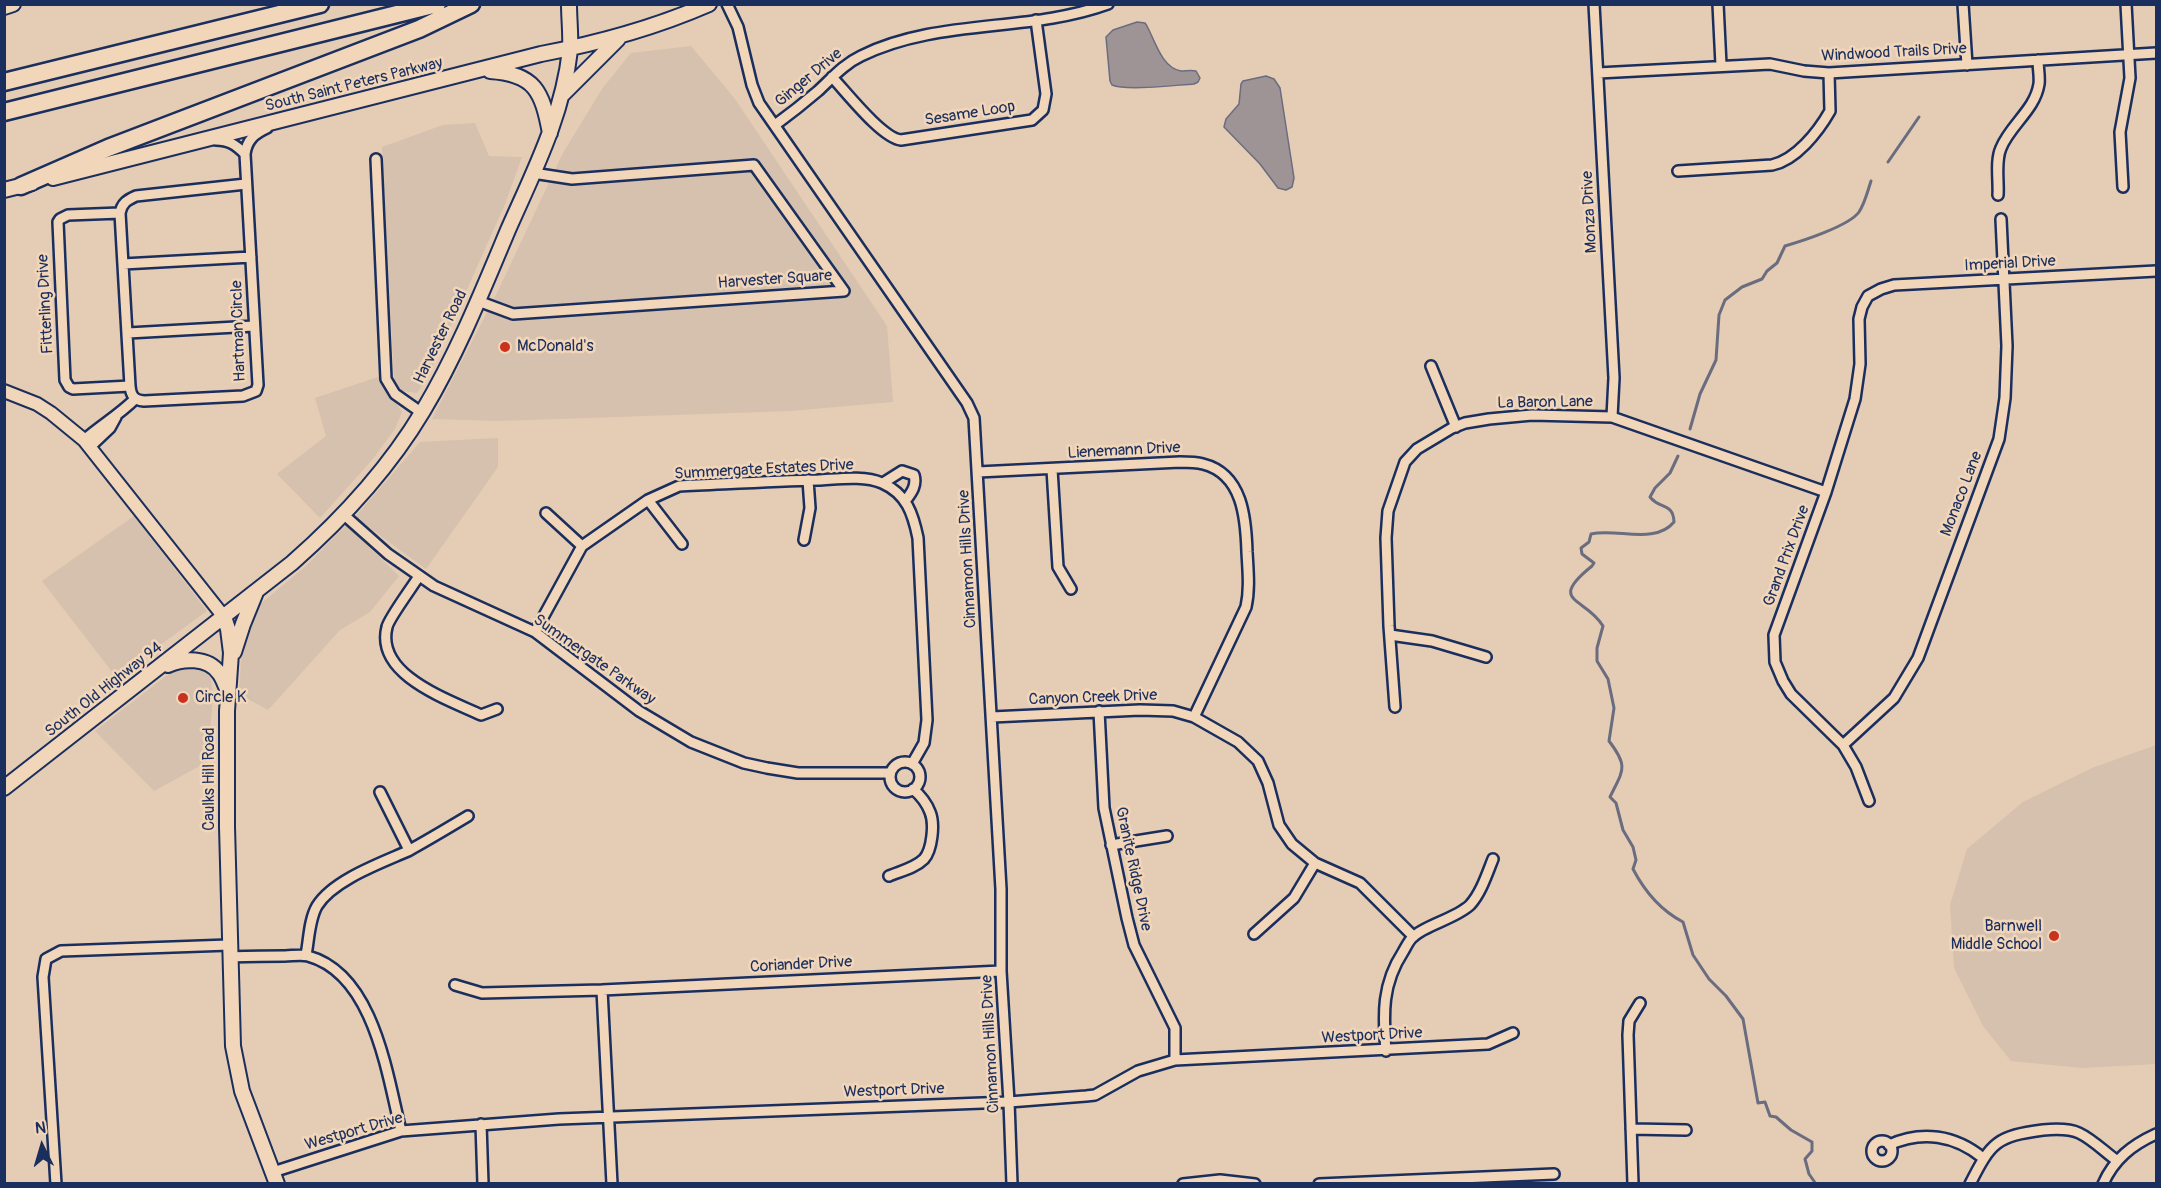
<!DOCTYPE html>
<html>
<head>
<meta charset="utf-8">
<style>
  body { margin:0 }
  #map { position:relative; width:2161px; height:1188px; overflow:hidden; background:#e5ccb4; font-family:Pangolin,sans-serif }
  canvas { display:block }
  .frame { position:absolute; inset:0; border:6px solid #1b2f5e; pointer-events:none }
  .north { position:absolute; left:12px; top:1116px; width:60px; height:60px; -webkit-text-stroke:4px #f2d6b9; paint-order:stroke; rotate:355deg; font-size:16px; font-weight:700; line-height:24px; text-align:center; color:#1b2f5e }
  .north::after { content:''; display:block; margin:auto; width:21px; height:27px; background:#1b2f5e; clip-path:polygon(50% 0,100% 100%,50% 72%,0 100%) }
</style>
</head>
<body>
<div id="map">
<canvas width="2161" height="1188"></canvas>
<div class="frame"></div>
<div class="north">N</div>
</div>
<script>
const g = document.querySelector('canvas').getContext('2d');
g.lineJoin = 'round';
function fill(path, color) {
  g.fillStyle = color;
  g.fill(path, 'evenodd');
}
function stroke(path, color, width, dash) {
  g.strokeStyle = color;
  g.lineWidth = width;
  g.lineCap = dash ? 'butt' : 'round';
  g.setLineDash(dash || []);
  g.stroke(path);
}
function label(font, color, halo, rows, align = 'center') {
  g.font = font + ' Pangolin,sans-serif';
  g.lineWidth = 5;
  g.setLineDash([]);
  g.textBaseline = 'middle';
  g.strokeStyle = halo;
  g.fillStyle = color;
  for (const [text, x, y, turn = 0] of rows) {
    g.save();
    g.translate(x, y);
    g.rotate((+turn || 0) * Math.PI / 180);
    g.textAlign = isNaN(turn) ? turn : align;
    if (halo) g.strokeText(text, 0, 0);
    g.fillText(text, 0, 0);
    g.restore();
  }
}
fill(new Path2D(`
  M691,46L735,99L887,326L893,402L790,411L499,421L432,419L497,293L563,153L602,89L631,53Z
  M475,123L489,156L522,157L505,204L428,377L417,393L402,391L394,380L382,147L443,125Z
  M378,377L402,412L395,429L372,460L320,518L277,474L326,436L315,398Z
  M498,438V467L426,569L355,517L420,442Z
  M134,516L207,611L116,677L42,581Z
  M346,525L399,576L370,612L340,630L268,710L239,694L242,645L251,612L307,565Z
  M194,664L210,671L213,698L207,762L154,791L95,731L175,669Z
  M2156,745V1064L2082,1068L2011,1061L1983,1026L1954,968L1950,905L1967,849L2023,802L2092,768Z`), '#d6c0ae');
const water = new Path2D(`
  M1137,22L1145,23L1147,26C1155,41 1162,68 1181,71C1186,71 1191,70 1196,71L1200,78L1198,82L1194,84C1176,85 1127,91 1112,85L1110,81L1106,37L1113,30Z
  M1266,76L1274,79L1280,88L1294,178L1292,187L1286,190L1278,188L1260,164L1224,127L1226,119L1239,104L1241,84L1243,81Z`);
fill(water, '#9e9495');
stroke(water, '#6a6c7f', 1.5);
stroke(new Path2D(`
  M1888,162L1919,117
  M1690,429L1700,394L1716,360L1719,315L1725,300L1742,287L1762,279L1767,271L1777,263L1785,246C1802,241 1849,226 1859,212C1865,203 1868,190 1871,181
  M1678,456L1670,473L1655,488L1650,497C1660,510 1673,502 1674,522C1655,545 1617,528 1591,534L1589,542L1581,548L1582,554L1594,563L1592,566C1546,603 1586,597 1603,626L1597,648V661L1608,679L1614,708L1609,741C1629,767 1623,770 1610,797L1616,803L1623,830L1633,847L1636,860L1633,869C1645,892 1660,910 1683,922L1693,955L1709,979L1726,996L1743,1019L1758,1103L1765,1102L1770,1116L1776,1117L1791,1130L1812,1142V1151L1805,1159L1809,1174L1816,1184`), '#6a6c7f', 3);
const minor = new Path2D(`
  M727,4L738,27L752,85L759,103L967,403L974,418L1001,889V971L1009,1102L1012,1184
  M1594,4L1614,378L1612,417
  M1718,4L1721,65
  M1963,4L1967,65
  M1598,73L1770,64L1804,71L1829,73L2156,53
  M832,77C847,93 882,138 901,140L1032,120L1043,110L1046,94L1036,20
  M775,125C790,114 804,103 818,91C832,78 844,64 861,56C938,18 1028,33 1108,4
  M216,140C229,140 236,145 245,154
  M376,159L386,379L395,394L422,413
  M1678,171L1772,165C1796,160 1818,132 1830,111L1829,73
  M246,184L136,196C127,200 122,203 120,213L130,386C131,396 134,400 144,401L243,396L256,391L258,385L245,154C247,140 254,134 267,128
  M2123,187L2120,132L2130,78L2126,4
  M1998,195C1999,181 1995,161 2001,148C2010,125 2035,110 2039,84C2040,77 2038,68 2038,60
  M120,213L68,215L60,219L58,222L65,380L69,387L73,389L130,386
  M123,264L251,257
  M478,301L513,314L844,291L754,165L572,179L533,173
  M128,333L254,326
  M1431,366L1456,427
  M84,440C101,425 119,415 135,399
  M90,447L110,428L116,417
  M1052,469L1058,567L1071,589
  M978,472L1180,462C1187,462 1196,462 1203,464C1243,474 1246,519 1247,552C1248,571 1250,589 1246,607L1194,717
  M883,483L902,471L914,475C917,485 912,492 906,500
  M648,500L682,544
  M546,513L582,546
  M343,514L388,554L434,586L535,632L639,711L691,742L744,763L767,768L798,773H890
  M804,540L810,508L808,480
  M419,576C413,586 389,618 387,627C375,675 447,699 481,715L497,709
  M535,632L582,546L648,500L679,486C725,484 772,481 818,480C838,479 864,475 882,483C907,494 913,514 918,538L927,720L924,743L912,764
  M1390,635L1432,641L1486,657
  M1395,707L1389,626L1386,538L1388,511L1405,462L1417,449L1452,428L1465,423L1489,419L1532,415L1612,417L1826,492
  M1099,711L1104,808L1127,918L1134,945L1175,1028V1060
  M992,717L1140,710L1173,711L1194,717L1238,742L1258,761L1268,783L1279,825L1292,844L1315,863L1360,883L1413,936
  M1843,745L1894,698L1918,658L1999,439L2005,398L2007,346L2001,219
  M890 777a15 15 0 1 1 30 0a15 15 0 1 1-30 0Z
  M380,792L409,850
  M1869,801L1856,767L1843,745L1791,694L1783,681L1775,662L1774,635L1826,492L1855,399L1860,364L1859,319L1862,307L1868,296L1881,289L1894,285L2156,271
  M1111,845L1167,836
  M889,876C901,871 915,868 924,859C932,850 935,824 930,812C927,804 920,795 913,789
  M1254,934L1294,898L1315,863
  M306,955C309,940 309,920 317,906C333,880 381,863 408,851C428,840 448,828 468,816
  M230,957C248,956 267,956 285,956C292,956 301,954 308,956C374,974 387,1074 401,1131
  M455,985L482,993L602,990L1001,971
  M602,990L612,1184
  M1386,1051C1383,1014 1382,984 1403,952C1406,947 1409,940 1413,937C1425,925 1455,919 1470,905C1481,893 1487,874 1493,859
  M481,1124L483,1184
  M1631,1129L1686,1130
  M1872 1151a10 10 0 1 1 20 0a10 10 0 1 1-20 0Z
  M1889,1145C1922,1130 1955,1135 1983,1158
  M273,1172L401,1131L559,1119L1009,1102L1086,1096L1095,1095L1138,1071L1175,1060L1488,1044L1513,1033
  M56,1184L43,977L46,959L61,951L229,945
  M1183,1184L1220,1180L1255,1184
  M1319,1184L1554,1174
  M1633,1184L1628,1035L1629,1021L1640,1003
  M1970,1184C1991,1142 1997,1136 2043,1130C2054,1129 2068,1128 2079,1133C2092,1139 2105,1152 2116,1160
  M2103,1184C2114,1159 2132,1145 2156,1134`);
const tertiary = new Path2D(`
  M4,391L37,404L51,413L84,440L224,617`);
const secondary = new Path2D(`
  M4,7L13,4
  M490,71C535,74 542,91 550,133
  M562,95L618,39
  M53,178L541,54C599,43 654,28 709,4
  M4,190L32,183
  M224,617L228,629L231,653L227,711V827L233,1046L242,1091L277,1184
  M234,652L243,624L256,592
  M168,665C183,658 208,657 219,673C223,678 225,685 228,691
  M4,788L292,563C342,519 389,468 423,411C457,354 482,292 508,230C534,171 563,115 570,50C571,35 569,19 569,4`);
const motorway = new Path2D(`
  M4,82L320,4
  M4,112L437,4
  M21,186L108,148L419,29L471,4`);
stroke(minor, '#1b2f5e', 14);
stroke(tertiary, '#1b2f5e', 16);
stroke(secondary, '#1b2f5e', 18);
stroke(motorway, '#1b2f5e', 21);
stroke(minor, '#f2d6b9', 9);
stroke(tertiary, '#f2d6b9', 12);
stroke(secondary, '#f2d6b9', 14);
stroke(motorway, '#f2d6b9', 16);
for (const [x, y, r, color] of [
  [505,347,6,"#c8321e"],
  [183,698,6,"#c8321e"],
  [2054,936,6,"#c8321e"]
]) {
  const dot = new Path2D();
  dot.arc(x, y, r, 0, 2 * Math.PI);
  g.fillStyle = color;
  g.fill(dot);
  stroke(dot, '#f2d6b9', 2);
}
label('16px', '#1b2f5e', '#f2d6b9', [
  ["Windwood Trails Drive",1894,53,-3],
  ["Ginger Drive",809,78,-40],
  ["South Saint Peters Parkway",354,85,-14],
  ["Sesame Loop",970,114,-9],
  ["Monza Drive",1590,212,-93],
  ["Imperial Drive",2010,264,-3],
  ["Harvester Square",775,280,-4],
  ["Fitterling Drive",46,304,-93],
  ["Hartman Circle",239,331,-92],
  ["Harvester Road",441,337,-64],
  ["La Baron Lane",1545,403,-1],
  ["Lienemann Drive",1124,451,-3],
  ["Summergate Estates Drive",764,470,-3],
  ["Monaco Lane",1962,494,-69],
  ["Grand Prix Drive",1787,556,-70],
  ["Cinnamon Hills Drive",968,559,-93],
  ["Summergate Parkway",594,660,35],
  ["South Old Highway 94",104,690,-38],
  ["Canyon Creek Drive",1093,698,-2],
  ["Caulks Hill Road",210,779,-90],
  ["Granite Ridge Drive",1133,869,78],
  ["Coriander Drive",801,965,-3],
  ["Westport Drive",1372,1036,-3],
  ["Cinnamon Hills Drive",991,1044,-93],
  ["Westport Drive",894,1091,-2],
  ["Westport Drive",354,1132,-16]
]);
label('16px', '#1b2f5e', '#f2d6b9', [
  ["McDonald's",517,347],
  ["Circle K",195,698],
  ["Barnwell",2042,927,"right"],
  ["Middle School",2042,945,"right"]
], 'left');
</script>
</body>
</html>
